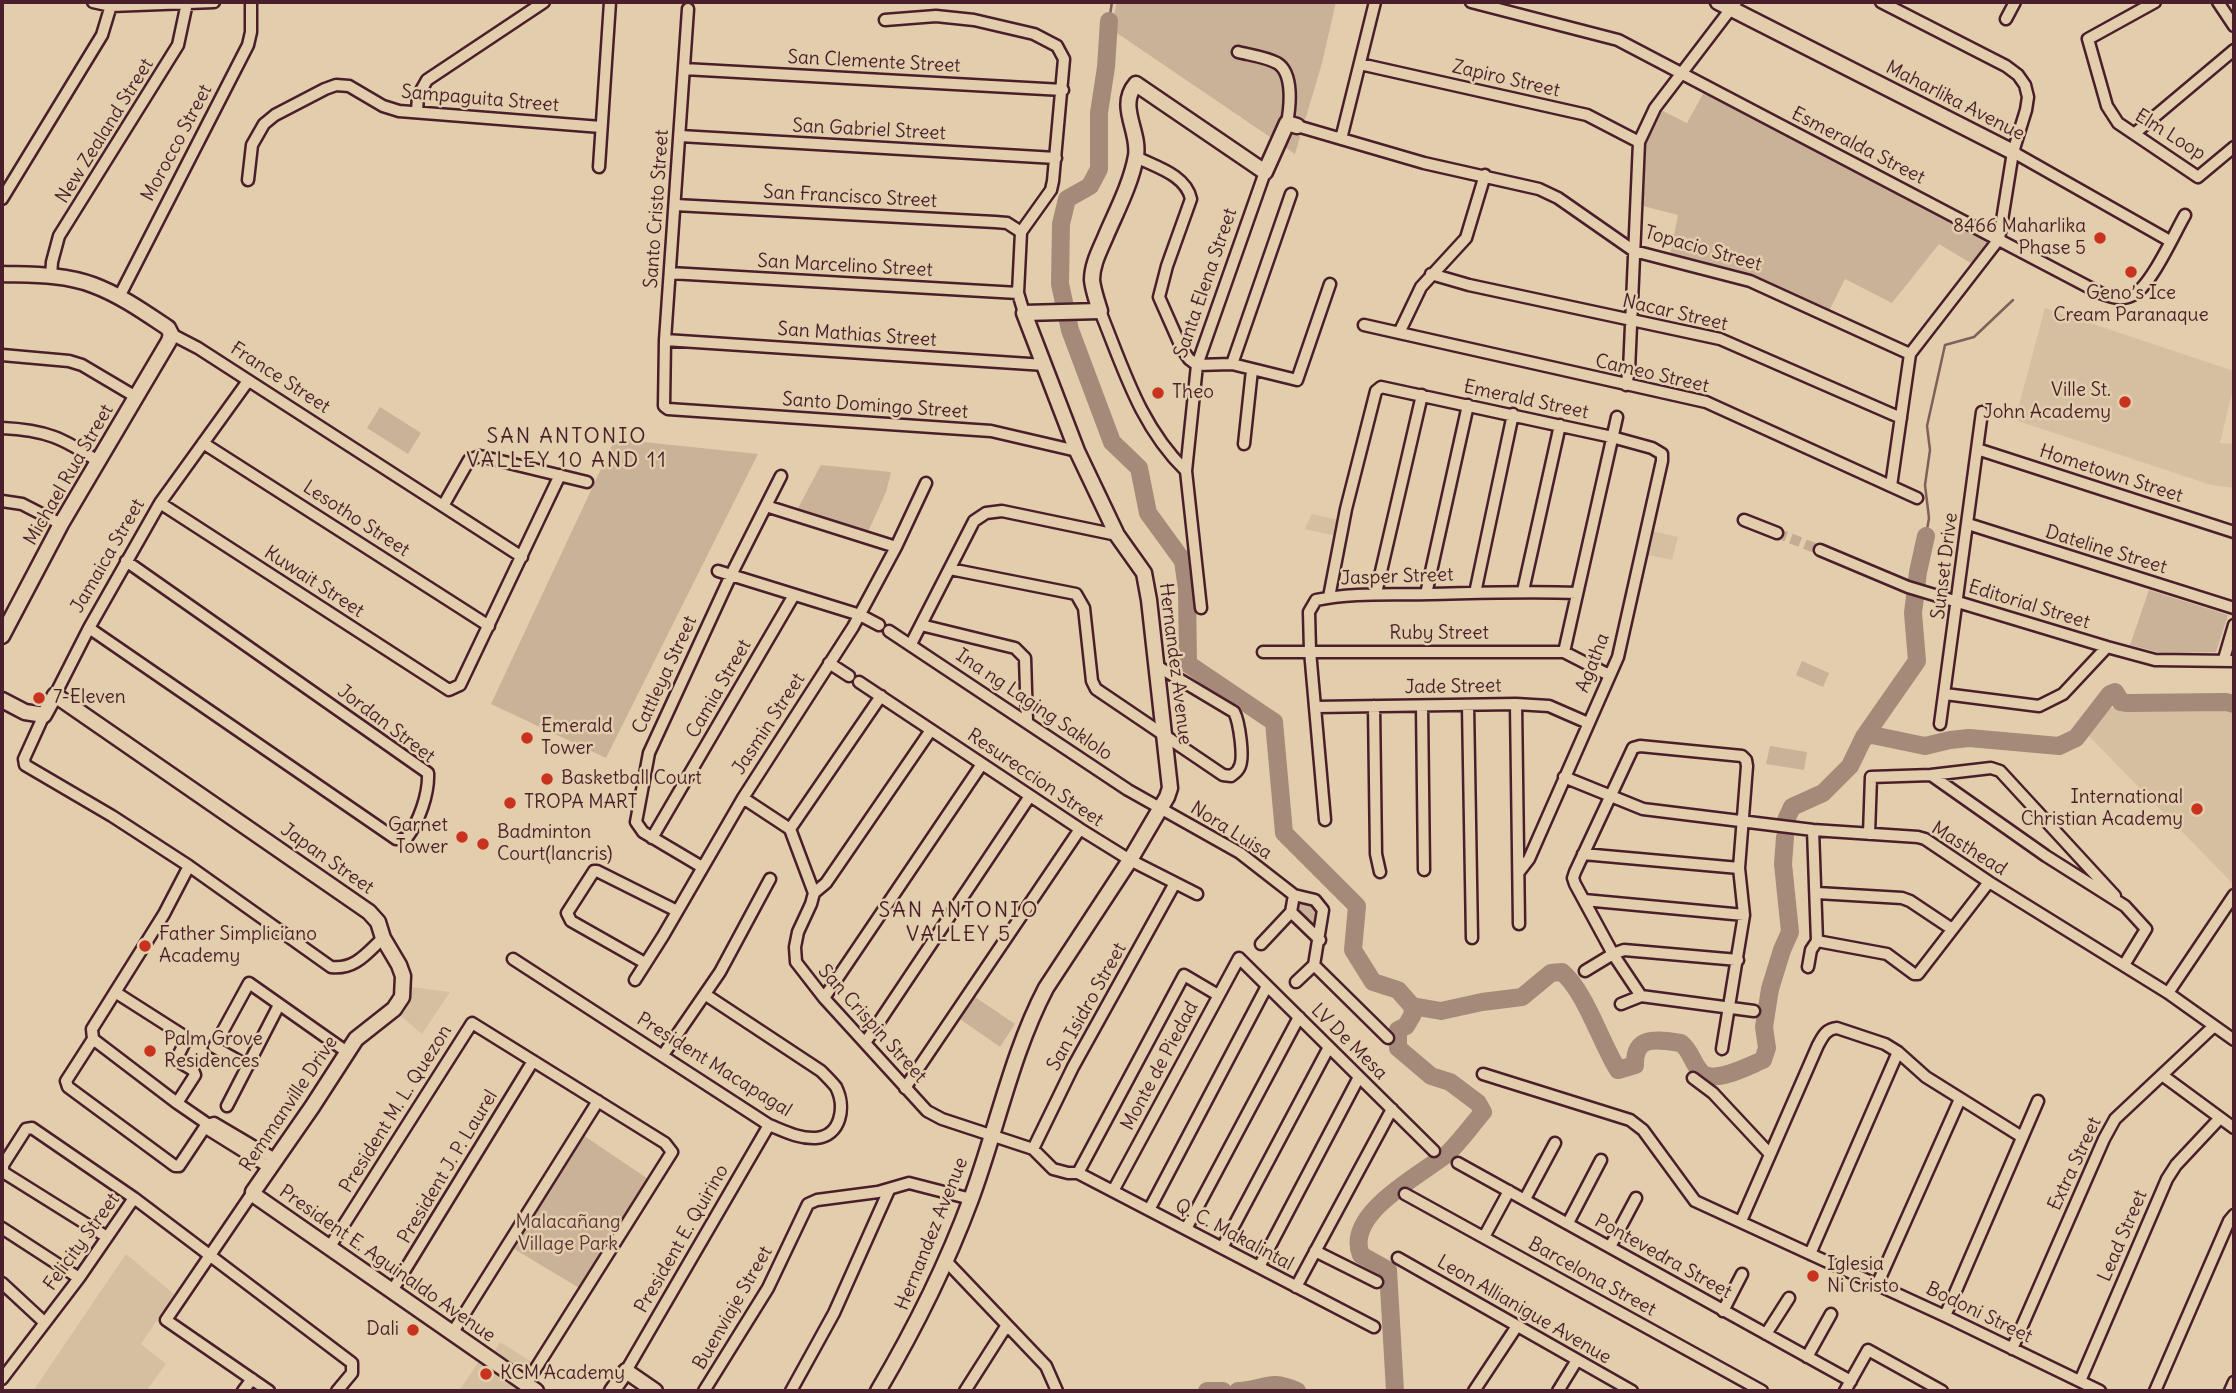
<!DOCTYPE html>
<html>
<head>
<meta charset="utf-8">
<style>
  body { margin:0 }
  #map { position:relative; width:2236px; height:1393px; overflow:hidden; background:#e2ceac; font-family:Delius,sans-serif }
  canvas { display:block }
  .frame { position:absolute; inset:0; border:4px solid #4a1f2b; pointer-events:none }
</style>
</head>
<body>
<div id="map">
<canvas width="2236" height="1393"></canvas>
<div class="frame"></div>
</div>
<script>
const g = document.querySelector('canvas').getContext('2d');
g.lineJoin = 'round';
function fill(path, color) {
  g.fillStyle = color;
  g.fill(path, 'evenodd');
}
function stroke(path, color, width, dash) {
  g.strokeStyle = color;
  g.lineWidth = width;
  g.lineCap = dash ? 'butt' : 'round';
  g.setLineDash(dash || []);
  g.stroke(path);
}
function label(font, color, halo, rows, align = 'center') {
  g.font = font + ' Delius,sans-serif';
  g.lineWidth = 5;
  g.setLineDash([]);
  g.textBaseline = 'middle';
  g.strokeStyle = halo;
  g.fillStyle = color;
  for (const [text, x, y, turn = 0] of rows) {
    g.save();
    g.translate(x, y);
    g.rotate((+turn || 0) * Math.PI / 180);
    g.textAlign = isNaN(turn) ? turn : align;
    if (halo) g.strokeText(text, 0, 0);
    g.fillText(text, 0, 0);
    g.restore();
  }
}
fill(new Path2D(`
  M2045,308L2234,371V385L2220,443L2234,444V488L2211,485L2015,420Z
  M1312,514L1339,520L1336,536L1305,529Z
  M1653,531L1678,537L1672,560L1648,555Z
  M2147,705L2204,707L2234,713V885L2085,732L2108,708Z
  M411,987L450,992L422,1034L397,1013Z
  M126,1254L174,1294L141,1344L166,1364L146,1391H33Z
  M500,1342L537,1365L527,1379L491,1356Z
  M481,1358L524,1390L523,1391H459Z`), '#d5bfa1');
fill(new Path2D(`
  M1117,2H1336L1322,63L1295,154L1111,29Z
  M1704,92L1990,242L1974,265L1939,244L1892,303L1845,279L1829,311L1760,281L1670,256L1678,215L1643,206L1644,142L1661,110L1687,123Z
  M380,407L421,433L408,454L367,428Z
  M615,439L758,454L606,758L491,704Z
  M821,465L891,472L886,492L868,532L797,510Z
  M2149,590L2228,615L2216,652L2161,653L2130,645Z
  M1802,661L1829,673L1823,687L1796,675Z
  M1770,746L1807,752L1804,770L1766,764Z
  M1304,898C1320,906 1319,916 1317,931L1297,913V904Z
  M975,997L1015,1024L1000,1047L960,1019Z
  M583,1135L648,1179L581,1289L511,1247Z`), '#c9b297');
stroke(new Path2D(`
  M1109,21L1112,2
  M1926,536L1929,518L1925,485L1930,450L1927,426L1945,345L1974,337L2013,300`), '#815f5a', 2.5);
stroke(new Path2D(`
  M1109,21L1106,67L1099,113V169L1090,186L1067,199L1061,224L1060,284L1070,330L1112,442L1139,468L1148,513L1183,561L1187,589L1188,664L1274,722L1284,833L1357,906L1353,950L1373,982L1398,990L1412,1006L1413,1014L1406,1026L1398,1030V1048L1431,1076L1450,1082L1478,1103L1483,1112C1471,1126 1460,1142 1447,1154C1420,1175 1344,1214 1361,1255L1388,1270L1395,1391
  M1864,737L1872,735L1925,746L1950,740L1969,738L2059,746L2076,738L2110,694L2115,692L2121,702L2127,703L2226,702L2234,704
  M1786,820L1792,807L1823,793L1850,766L1864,737L1917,661L1913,613L1918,572L1926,536
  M1412,1006L1441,1011L1482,1002L1522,997L1551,973L1562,972C1585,991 1601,1043 1618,1070L1635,1065C1634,1034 1658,1040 1681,1043C1691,1051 1692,1062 1700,1071C1712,1086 1748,1066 1763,1060L1767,1048L1764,1027L1770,989L1782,950L1790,932L1783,864L1785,837
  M1207,1391H1223
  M1238,1391C1266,1390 1268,1378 1297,1391`), '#a68a79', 18);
stroke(new Path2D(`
  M1777,533L1820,550`), '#c4ab92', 10, [10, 5]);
const street = new Path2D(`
  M93,2L111,6L214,2
  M1471,2L1618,40L2100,293C2111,297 2122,301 2133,295C2151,286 2174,234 2185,215
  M1881,2L2006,66L2018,75L2025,85L2028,97L2026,110L2013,152L1999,239L1910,354L1891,486
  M2155,2L2088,39L2107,106L2118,123L2198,177L2234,147
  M2218,2L2234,26
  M688,9L665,340L664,406L668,409L991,431L1077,451
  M2006,19L2015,2
  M885,20L936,16L974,20L1034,34L1057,46L1064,59L1053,181L1051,190L1021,232L1018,293L1024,313
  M1238,52C1250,55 1266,57 1277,63C1294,73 1290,107 1287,123
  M1360,64L1587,115L1639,142
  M684,69L1063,90
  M417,112L418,96L427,80L544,2
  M1297,126L1424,163L1539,189L1558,198L1634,251L1750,281L1910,354
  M2134,134L2234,50
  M680,136L1056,158
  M1341,139L1375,2
  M2013,152L2170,241
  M1136,157C1156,167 1186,175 1191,199L1167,266L1159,297L1182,349L1189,359L1197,365L1232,364L1297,380L1330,284
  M599,167L610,2
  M248,180L252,145L264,124L275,115L325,89L336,85L349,86L383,106L399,111L601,127
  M2,199L102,35L112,2
  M675,205L995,222L1007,223L1021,232
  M670,273L1018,293
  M1431,274L1469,285L1720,339L1901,418
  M51,276L52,262L59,236L178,45L187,3
  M119,297L248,45L251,32V2
  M1100,311C1124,370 1140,426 1186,471
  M1364,325L1706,402L1917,498
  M1399,333L1421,287L1466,238L1485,175
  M171,334L198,348L522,557
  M665,340L1045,365
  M2,355L69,361L82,365L136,397
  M1232,364L1291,194
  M1626,385L1629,371L1639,142L1655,108L1736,2
  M2,428C46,430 63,438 99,462
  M203,443L489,626
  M1244,444L1252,370
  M1977,449L2234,532
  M2,501L22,504L61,524
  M160,503L449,690L460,685L560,475
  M443,506L469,460L480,456L587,482
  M766,506L896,547
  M1744,520L1777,533
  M1968,524L2234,608
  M1820,550L1908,587L2107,647L2155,660L2234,661
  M950,569L1076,594L1084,608L1092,681L1096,689L1223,775L1231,776C1234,774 1238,771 1239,768C1245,759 1239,721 1234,712L1157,666
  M718,571L860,615L879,625
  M1523,591L1560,425
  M1376,593L1422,395
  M1475,593L1513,414
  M1426,594L1468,405
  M1329,597L1346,509L1376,391L1381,387L1612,437L1652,448L1662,454V461L1618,657L1529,859L1519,872
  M1201,608L1186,471L1197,365L1265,172
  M921,625L1015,648L1025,658L1027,721
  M89,628L396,839H406C419,822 429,794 428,773L126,561
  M889,631L1128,790L1240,853L1294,895L1315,900L1323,910L1314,965L1388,1038
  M911,644L974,521L986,513L1002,511L1117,535
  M1263,652H1564L1609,675
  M1564,652L1617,417
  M2224,659L2234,625
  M829,663L849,676
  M859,682L1080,829L1130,860L1197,894
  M1945,694L2039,706L2063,694L2107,647
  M55,695L89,628L160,503L248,381
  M1516,704L1519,924
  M1468,705L1472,938
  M1374,706L1376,854L1380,872
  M1422,706L1424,870
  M1316,707L1516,704L1549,706L1588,723
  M44,715L24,759L25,765L112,816L189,866L331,967C355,970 367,953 383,938
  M1940,724L1982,412
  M1931,775L1991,768L2000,771L2115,896
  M1564,777L1643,809L1813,830L1918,837L1925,839L1989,882L2168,993L2234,1040
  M743,798L790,829L814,893L811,904L798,932L795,947L796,962L824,998L927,1111L942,1119L1033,1149L1053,1169L1068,1173H1078L1374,1327
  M1325,820L1310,651L1309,612L1316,600C1353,592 1391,595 1430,594C1479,593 1527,591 1577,593
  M790,829L881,696
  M1869,834L1871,777L1931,775L2046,856L2125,906L2146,929L2124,965
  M652,838L794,595
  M1583,854L1739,868
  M189,866L164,914L92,1029L93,1039L66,1081L68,1087L175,1166H179L207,1124
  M702,867L643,832L636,822L649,753L731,575L781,476
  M814,893L826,883L931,730
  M1817,893L1902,898L1910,901L1952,929
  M1584,900L1744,915
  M1291,912L1320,940
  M1817,941L1887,954L1914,974H1918L1989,882
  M1261,944L1291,912L1294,895
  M513,959L769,1125C784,1131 799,1139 816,1138C841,1136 846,1107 836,1087C832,1082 826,1076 821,1071L706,995
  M645,963L571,921L567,913L594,871H597L677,911
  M1808,967L1811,950L1817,941L1813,830
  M1585,971L1613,954L1624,950L1738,960
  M635,980L663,936L743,798L853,627L896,547L926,483
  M1296,982L1314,965
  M115,992L184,1036L185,1042L176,1060L193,1070L195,1075L177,1103
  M2168,993L2234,895
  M1641,996L1613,954L1575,884L1573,878L1575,872L1633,748L1640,746L1742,756L1746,760L1747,766L1739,868L1744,915L1722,1049
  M824,998L982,764
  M1621,1004L1641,996L1754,1011
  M93,1039L177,1103L209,1125
  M865,1043L1030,796
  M663,1055L720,972L770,879
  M248,1066L214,1047L249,983L347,1052
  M1483,1074L1630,1120L1643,1130L1695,1201L1945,1316L2100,1391
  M2162,1075L2234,1128
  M1693,1078L1713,1093L1769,1153
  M905,1088L1080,829
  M227,1106L279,1005
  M1033,1149L1073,1067L1175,883
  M1458,1163L1851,1381
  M270,1168L209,1130V1125L214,1123L275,1159
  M1078,1173L1184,975L1218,995
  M1113,1191L1239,958L1434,1151
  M253,1192L166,1320L269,1391
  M1405,1194L1762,1391
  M1525,1199L1555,1143
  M1149,1210L1267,986
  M1741,1221L1818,1045C1823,1036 1826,1029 1837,1028L1885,1044L1898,1052L1926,1077L2022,1137
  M1568,1223L1601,1160
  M2,1228L79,1278
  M1186,1229L1299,1017
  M107,1237L3,1172V1165L26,1129L32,1128L134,1198L352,1363V1373L337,1391
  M1484,1237L1509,1191
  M1610,1247L1636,1198
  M329,1248L472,1023L665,1143L672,1152L526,1384
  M1222,1248L1329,1047
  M1315,1251L1377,1282
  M1810,1254L1898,1052
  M1398,1258L1632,1391
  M945,1260L1046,1366L1057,1391
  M1259,1267L1359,1077
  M2,1283L44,1322
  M1877,1285L1960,1099
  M1296,1287L1392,1109
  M392,1291L533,1061
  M1723,1311L1742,1274
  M1945,1316L2038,1101
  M453,1332L598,1101
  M1766,1334L1789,1298
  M2012,1349L2104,1139L2115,1119L2214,1026
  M1807,1357L1831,1314
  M626,1371L769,1125
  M2,1379L79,1278L134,1198
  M2080,1381L2167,1179L2176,1165L2220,1118
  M243,1391L252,1379
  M704,1391L768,1288L808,1204L817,1200L878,1192L909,1183L971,1199
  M791,1391L834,1313L889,1190
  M965,1391L1007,1325
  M1474,1391L1517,1326
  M1558,1391L1577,1360
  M1845,1391L1868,1350L1942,1391
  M2155,1391L2229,1221L2234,1215
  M2230,1391L2234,1382`);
const secondary = new Path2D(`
  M1718,2L2013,152
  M2,274C32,275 64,274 93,285C120,295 144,312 168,328L171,334L169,341L61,524L2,636
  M2,700L25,712L44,715L55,695L369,912L378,922L383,938L399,965L403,976L402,997L394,1009L356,1039L312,1107L253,1192L254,1195L536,1391
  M612,1391L626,1371L655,1391
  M878,1391C914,1330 946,1266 971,1199C997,1129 1011,1055 1046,988L1130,860L1167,797L1170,788L1149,600L1144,573L1117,535L1077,451L1024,313L1100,311C1097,301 1093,290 1092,280C1092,265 1099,252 1105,238C1116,212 1131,184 1136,156C1140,131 1117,106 1136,84L1265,172L1287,123L1297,126`);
stroke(street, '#4a1f2b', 15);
stroke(secondary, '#4a1f2b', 19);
stroke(street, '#e2ceac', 10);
stroke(secondary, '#e2ceac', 14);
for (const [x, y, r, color] of [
  [2100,238,7,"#c8321e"],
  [2131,272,7,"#c8321e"],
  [1158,393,7,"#c8321e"],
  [2125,402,7,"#c8321e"],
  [39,698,7,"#c8321e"],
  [527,738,7,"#c8321e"],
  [547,779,7,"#c8321e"],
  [510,803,7,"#c8321e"],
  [2197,809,7,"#c8321e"],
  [462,837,7,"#c8321e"],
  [483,844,7,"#c8321e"],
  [145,946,7,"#c8321e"],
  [150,1051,7,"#c8321e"],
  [1813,1276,7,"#c8321e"],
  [413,1330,7,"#c8321e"],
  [486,1374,7,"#c8321e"]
]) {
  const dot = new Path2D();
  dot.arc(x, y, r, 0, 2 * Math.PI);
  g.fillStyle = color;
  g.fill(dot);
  stroke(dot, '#e2ceac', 2.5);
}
label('19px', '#4a1f2b', '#e2ceac', [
  ["San Clemente Street",874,62,3],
  ["Zapiro Street",1506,79,13],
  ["Sampaguita Street",480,99,5],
  ["Maharlika Avenue",1955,101,27],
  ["San Gabriel Street",869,130,3],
  ["New Zealand Street",105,131,-58],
  ["Elm Loop",2170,135,32],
  ["Morocco Street",177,143,-62],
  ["Esmeralda Street",1858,146,27],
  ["San Francisco Street",850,197,3],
  ["Santo Cristo Street",657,209,-86],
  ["Topacio Street",1703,249,16],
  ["San Marcelino Street",845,266,3],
  ["Santa Elena Street",1206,283,-71],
  ["Nacar Street",1675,313,13],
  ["San Mathias Street",857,335,4],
  ["Cameo Street",1652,374,13],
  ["France Street",280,378,33],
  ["Emerald Street",1526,400,12],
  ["Santo Domingo Street",875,406,4],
  ["Hometown Street",2111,474,18],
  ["Michael Rua Street",69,475,-60],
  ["Lesotho Street",356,519,33],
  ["Dateline Street",2106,550,17],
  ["Jamaica Street",108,556,-60],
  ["Sunset Drive",1945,566,-83],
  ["Jasper Street",1397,577,-2],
  ["Kuwait Street",314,582,33],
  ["Editorial Street",2029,605,17],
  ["Ruby Street",1439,634],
  ["Agatha",1593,663,-69],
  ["Hernandez Avenue",1175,664,83],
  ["Cattleya Street",665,675,-65],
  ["Jade Street",1453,687,-1],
  ["Camia Street",719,689,-60],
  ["Ina ng Laging Saklolo",1034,705,34],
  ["Jordan Street",386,724,37],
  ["Jasmin Street",769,724,-57],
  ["Resureccion Street",1035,778,34],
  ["Nora Luisa",1231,831,32],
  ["Masthead",1969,849,32],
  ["Japan Street",327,859,35],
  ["San Isidro Street",1087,1007,-61],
  ["San Crispin Street",872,1024,48],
  ["LV De Mesa",1349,1042,45],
  ["President Macapagal",714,1065,32],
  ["Monte de Piedad",1160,1066,-62],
  ["Remmanville Drive",289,1104,-56],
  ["President M. L. Quezon",396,1109,-58],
  ["Extra Street",2075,1164,-65],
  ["President J. P. Laurel",448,1167,-59],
  ["Hernandez Avenue",932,1234,-68],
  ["Q. C. Makalintal",1234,1235,28],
  ["Lead Street",2123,1236,-67],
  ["President E. Quirino",682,1239,-60],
  ["Felicity Street",82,1242,-54],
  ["Pontevedra Street",1663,1257,29],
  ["President E. Aguinaldo Avenue",387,1264,35],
  ["Barcelona Street",1592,1277,29],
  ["Buenviaje Street",733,1308,-60],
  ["Leon Allianigue Avenue",1524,1310,30],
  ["Bodoni Street",1979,1313,26]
]);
label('19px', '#4a1f2b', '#e2ceac', [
  ["8466 Maharlika",2086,227,"right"],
  ["Phase 5",2086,249,"right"],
  ["Geno’s Ice",2131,294,"center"],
  ["Cream Paranaque",2131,316,"center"],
  ["Ville St.",2111,391,"right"],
  ["John Academy",2111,413,"right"],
  ["Theo",1172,393],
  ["7-Eleven",53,698],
  ["Emerald",541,727],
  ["Tower",541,749],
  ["Basketball Court",561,779],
  ["International",2183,798,"right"],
  ["Christian Academy",2183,820,"right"],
  ["TROPA MART",524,803],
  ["Garnet",448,826,"right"],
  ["Tower",448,848,"right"],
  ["Badminton",497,833],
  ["Court(lancris)",497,855],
  ["Father Simpliciano",159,935],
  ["Academy",159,957],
  ["Palm Grove",164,1040],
  ["Residences",164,1062],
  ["Iglesia",1827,1265],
  ["Ni Cristo",1827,1287],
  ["Dali",399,1330,"right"],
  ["KCM Academy",500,1374]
], 'left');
label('19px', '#5d353b', '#e2ceac', [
  ["Malacañang",568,1223],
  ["Village Park",568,1245]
]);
g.letterSpacing = '2px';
label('21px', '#4a1f2b', '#e2ceac', [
  ["SAN ANTONIO",567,437],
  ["VALLEY 10 AND 11",567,461],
  ["SAN ANTONIO",959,911],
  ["VALLEY 5",959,935]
]);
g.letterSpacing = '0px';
</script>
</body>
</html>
